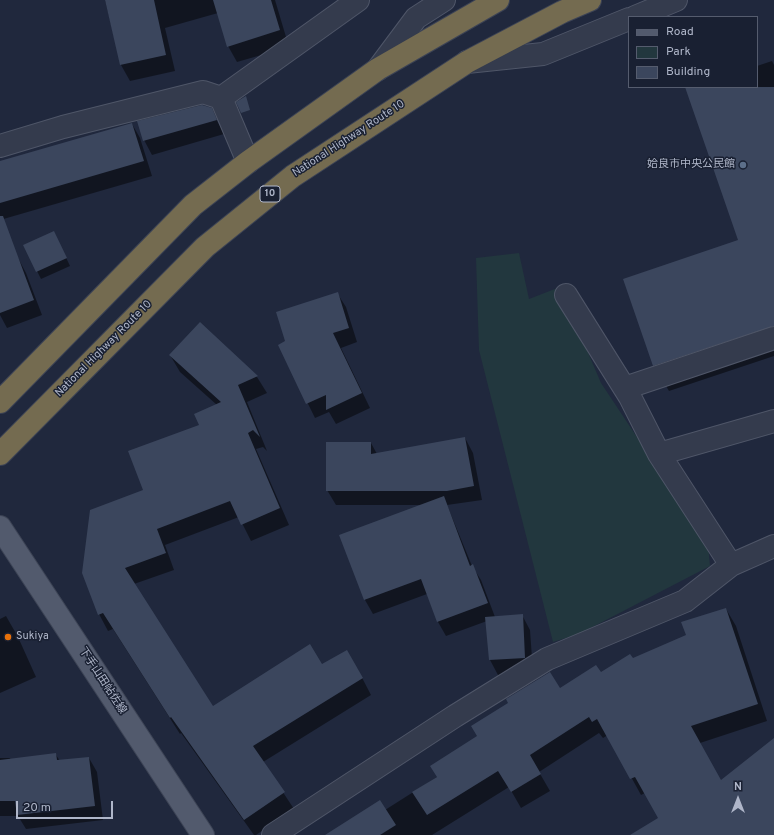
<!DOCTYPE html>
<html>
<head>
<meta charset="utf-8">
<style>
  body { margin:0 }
  #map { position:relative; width:774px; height:835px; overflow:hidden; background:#20283d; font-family:Overpass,sans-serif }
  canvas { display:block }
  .legend { position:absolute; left:628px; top:16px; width:130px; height:72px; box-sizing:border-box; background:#192032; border:1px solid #555c6e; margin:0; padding:5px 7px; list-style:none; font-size:12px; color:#afb6c9 }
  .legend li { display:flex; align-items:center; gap:8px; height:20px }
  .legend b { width:20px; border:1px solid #555c6e }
  .north { position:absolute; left:718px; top:779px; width:40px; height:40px; -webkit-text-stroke:3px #192032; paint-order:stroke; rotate:0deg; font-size:11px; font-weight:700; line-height:16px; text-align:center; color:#afb6c9 }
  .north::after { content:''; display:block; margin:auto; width:14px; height:18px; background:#afb6c9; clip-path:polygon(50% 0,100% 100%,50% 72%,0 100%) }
  .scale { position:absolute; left:16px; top:801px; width:97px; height:18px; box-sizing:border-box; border:2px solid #afb6c9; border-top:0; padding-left:5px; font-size:12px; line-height:14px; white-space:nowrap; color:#afb6c9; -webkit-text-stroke:3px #192032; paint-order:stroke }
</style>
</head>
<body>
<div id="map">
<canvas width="774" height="835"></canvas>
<ul class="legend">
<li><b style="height:5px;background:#525a6d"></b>Road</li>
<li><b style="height:11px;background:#22373e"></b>Park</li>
<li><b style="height:11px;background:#3b465d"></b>Building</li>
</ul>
<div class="north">N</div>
<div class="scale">20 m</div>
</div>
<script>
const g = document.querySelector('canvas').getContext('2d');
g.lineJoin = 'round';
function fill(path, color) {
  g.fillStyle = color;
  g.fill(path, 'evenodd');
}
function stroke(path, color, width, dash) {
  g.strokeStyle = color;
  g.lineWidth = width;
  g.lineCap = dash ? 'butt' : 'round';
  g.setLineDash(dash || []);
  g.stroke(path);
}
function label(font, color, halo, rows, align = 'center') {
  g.font = font + ' Overpass,"Noto Sans JP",sans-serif';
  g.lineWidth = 3;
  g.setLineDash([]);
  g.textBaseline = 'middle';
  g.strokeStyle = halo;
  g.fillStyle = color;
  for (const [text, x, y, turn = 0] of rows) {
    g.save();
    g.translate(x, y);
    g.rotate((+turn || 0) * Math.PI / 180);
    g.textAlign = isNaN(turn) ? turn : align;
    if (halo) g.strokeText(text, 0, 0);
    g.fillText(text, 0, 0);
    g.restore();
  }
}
fill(new Path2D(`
  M519,253L529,299L560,287L601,383L708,544L710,566L579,634L553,642L479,350L476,258Z`), '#22373e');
fill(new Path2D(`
  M105,0H275L289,47L237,62L228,46L218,13L165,28L175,71L130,81L121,65Z
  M772,61L774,65V356L669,391L654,365L739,240L698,87H757V66Z
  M211,109L224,134L152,155L144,140Z
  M132,124L140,138L152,176L0,220V162Z
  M54,232L70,266L41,279L24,245Z
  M18,258L26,273L42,315L7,328L0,315V264Z
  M337,293L346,307L357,342L341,348L370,408L336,424L329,412L315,418L279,345L287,342Z
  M200,324L257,377L267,393L247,402L267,451L263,447L256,449L289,525L251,541L239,517L165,545L174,570L134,584L213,707L322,665L357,668L371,695L263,762L294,809L256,835H254L181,733L180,734L113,629L108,631L99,614L144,491L217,405L180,372L170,355Z
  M465,438L473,453L482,500L447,505L472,566L481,580L495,617L522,615L530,630L533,672L498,675L490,660L487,621L446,636L438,622L427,594L373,614L365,600L341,536L422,505H336L327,490L371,443L377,454Z
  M726,609L736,626L767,721L700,743L721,782L774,739V835H632L660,819L645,793L641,795L608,735L603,738L599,733L539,772L550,791L521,808L509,787L432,835H354L385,810L437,777L559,689L600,674L687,636Z
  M6,616L18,637L36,677L0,693V619Z
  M56,755L60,761L89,758L97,772L103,820L26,829L18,816H0V758H10L11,760Z`), '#0007');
fill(new Path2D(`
  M105,0H154L166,55L120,65Z
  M213,0H271L280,30L227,47Z
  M685,87H774V326L653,366L623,279L738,240Z
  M246,96L250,110L241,113L236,102Z
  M202,105L212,108L217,120L143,141L137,121Z
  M132,123L144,161L0,203V161Z
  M0,216H3L34,300L0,313Z
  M54,231L67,258L36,272L23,245Z
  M338,292L349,328L333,333L362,393L326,410V395L306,404L278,345L285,341L276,312Z
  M200,322L258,376L238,385L260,437L253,430L248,433L280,508L241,525L230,501L157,529L166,553L125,568L213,706L310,644L322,664L347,650L363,678L253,746L285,792L244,820L171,717L170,718L103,613L98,615L82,573L90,510L143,490L128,451L199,425L194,414L221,402L169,355Z
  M465,437L474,486L447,491H326V442H371V454Z
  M444,496L470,566L473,564L488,603L437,622L421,579L364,600L339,535Z
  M726,608L758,704L691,726L721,780L774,738V835H630L658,818L635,777L630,779L597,719L592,722L589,717L530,755L541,774L511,792L498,771L427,815L412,792L437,777L430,766L477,736L471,726L508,703L506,699L550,672L560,688L596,665L601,672L630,654L633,658L686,635L681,622Z
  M523,614L525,658L489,660L485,617Z
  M56,753L57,760L89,757L95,806L17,815L15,801H0V760Z
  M380,800L396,825L380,835H325Z`), '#3b465d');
const minor = new Path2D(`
  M635,17L676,0
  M467,62L543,54L629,19
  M378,69L416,18L444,0
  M221,98L358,0
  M0,146L63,127L203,92L221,98L248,162
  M566,295L630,397L659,454L731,565
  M625,388L774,338
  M659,454L774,421
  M273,835L455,716L547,659L685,601L731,565L774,546`);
const major = new Path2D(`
  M0,527L203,835`);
const highway = new Path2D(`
  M0,402L193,205L248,162L378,69L498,0
  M0,454L205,247L293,176L467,62L562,12L590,0`);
stroke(minor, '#4f5668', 24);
stroke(major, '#3d4456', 24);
stroke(highway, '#3c4355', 24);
stroke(minor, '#343b4d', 22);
stroke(major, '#525a6d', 22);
stroke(highway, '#746b50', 22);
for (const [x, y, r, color] of [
  [743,165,4,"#5c6f8a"],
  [8,637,4,"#e8710a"]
]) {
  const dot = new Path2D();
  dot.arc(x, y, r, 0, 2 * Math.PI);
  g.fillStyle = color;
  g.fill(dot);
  stroke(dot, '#192032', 1.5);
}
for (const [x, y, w] of [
  [270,194,20]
]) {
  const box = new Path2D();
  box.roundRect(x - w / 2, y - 8, w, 16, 3);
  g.fillStyle = '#192032';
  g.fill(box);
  stroke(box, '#afb6c9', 1);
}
label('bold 10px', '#afb6c9', null, [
  ["10",270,194]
]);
label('11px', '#afb6c9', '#192032', [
  ["National Highway Route 10",349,139,-33],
  ["National Highway Route 10",104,349,-45],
  ["下手山田帖佐線",102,681,57]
]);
label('11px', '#afb6c9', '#192032', [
  ["姶良市中央公民館",735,165],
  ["Sukiya",16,637,"left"]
], 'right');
</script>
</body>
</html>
